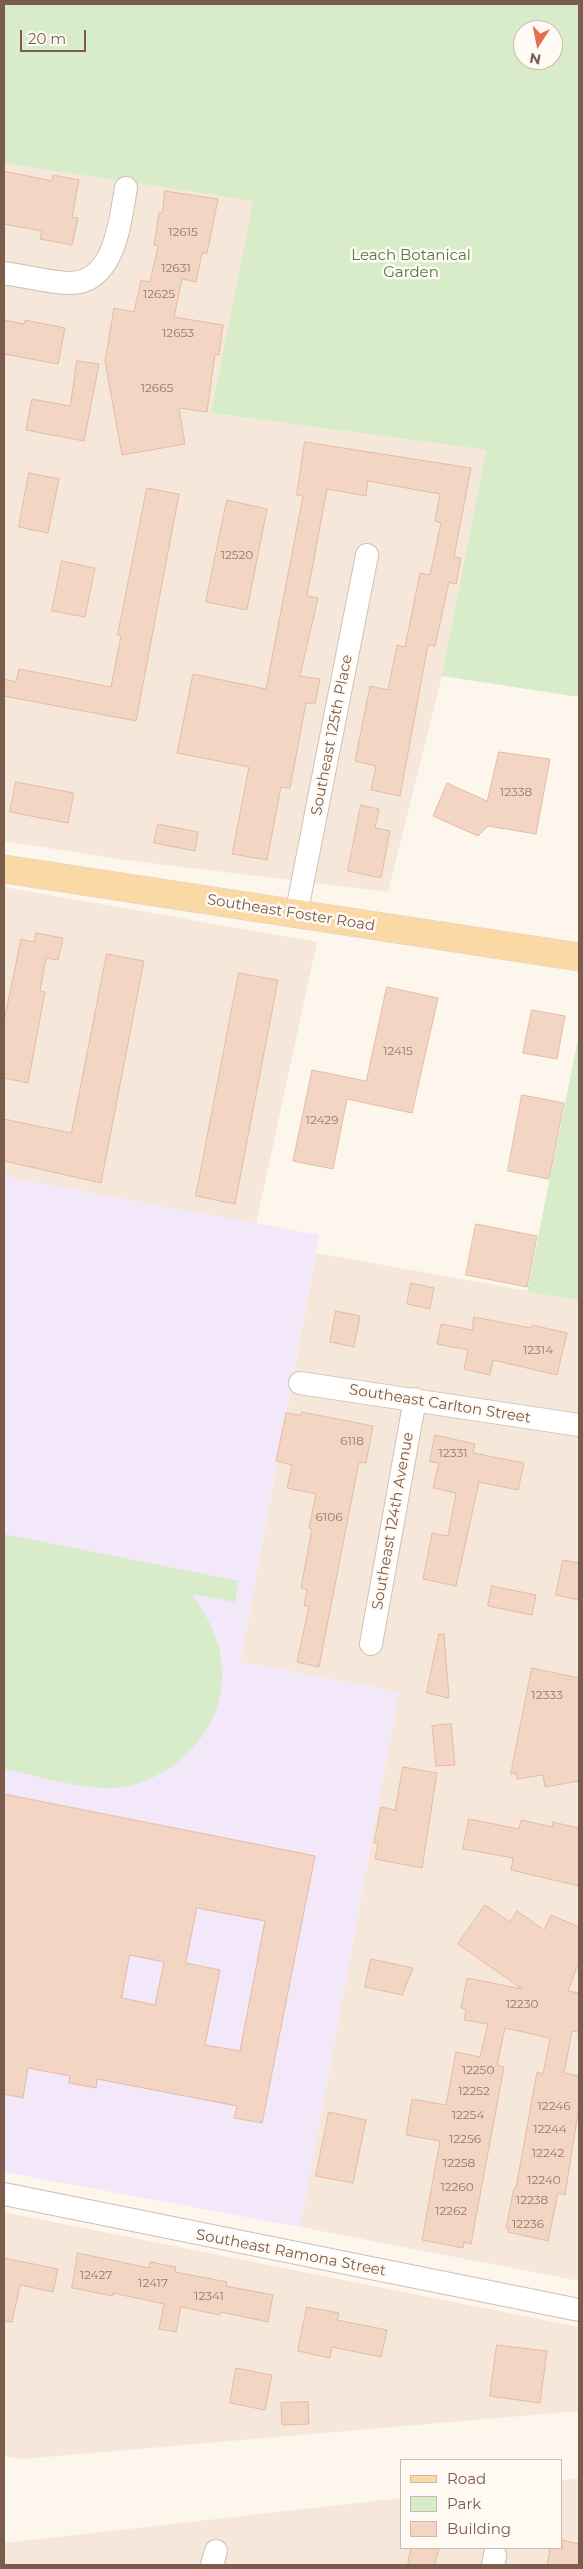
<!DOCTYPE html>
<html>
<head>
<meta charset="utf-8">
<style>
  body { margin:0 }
  #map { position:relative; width:583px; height:2569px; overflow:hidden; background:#fdf6ec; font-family:Montserrat,sans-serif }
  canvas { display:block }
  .frame { position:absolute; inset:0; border:5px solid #7a5c4d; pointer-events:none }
  .legend { position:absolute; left:400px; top:2459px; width:162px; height:90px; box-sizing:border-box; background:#fffaf3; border:1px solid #cabbb1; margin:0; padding:6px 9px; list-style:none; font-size:15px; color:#7a5c4d }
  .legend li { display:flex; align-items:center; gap:10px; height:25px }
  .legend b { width:25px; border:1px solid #cabbb1 }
  .north { position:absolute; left:513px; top:20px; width:50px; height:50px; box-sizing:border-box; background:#fffaf3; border:1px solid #cabbb1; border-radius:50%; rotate:191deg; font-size:14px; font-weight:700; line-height:20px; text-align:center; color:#7a5c4d }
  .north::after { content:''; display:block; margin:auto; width:18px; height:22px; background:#e76f51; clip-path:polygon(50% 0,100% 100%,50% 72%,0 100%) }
  .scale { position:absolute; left:20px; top:30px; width:66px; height:22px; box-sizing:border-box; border:2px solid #7a5c4d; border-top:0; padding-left:6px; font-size:15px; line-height:18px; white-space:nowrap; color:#7a5c4d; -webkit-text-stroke:4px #fffaf3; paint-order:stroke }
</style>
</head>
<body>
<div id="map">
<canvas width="583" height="2569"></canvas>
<div class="frame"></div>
<ul class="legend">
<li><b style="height:6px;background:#fbd9a5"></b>Road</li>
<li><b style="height:14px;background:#d8ecc9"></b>Park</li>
<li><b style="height:14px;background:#f3d5c3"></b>Building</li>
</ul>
<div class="north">N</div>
<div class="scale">20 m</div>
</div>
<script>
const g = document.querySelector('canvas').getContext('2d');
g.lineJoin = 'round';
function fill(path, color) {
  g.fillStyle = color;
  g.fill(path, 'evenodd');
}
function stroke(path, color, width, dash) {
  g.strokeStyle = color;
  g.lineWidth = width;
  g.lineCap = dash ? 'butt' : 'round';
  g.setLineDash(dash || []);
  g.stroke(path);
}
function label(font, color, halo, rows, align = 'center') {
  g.font = font + ' Montserrat,sans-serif';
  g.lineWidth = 5;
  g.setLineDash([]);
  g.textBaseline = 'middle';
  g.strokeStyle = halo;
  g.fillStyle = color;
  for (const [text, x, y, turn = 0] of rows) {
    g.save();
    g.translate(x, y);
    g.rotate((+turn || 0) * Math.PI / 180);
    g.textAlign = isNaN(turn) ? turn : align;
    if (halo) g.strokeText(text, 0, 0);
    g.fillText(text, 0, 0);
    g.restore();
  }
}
fill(new Path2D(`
  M4,162L253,201L211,413L486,450L442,676L388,892L118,859L4,841Z
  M4,887L317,942L256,1224L4,1177Z
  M316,1253L579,1300V2281L300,2227L399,1692L240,1662Z
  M4,2212L579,2327V2411L22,2459L4,2456Z
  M579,2478V2565H4V2543L402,2498V2548H562V2480Z`), '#f5e8da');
fill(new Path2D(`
  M4,1177L319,1235L240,1662L399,1692L300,2227L4,2172Z`), '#f3e8fa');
fill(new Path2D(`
  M4,4H579V697L442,676L486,450L211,413L253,201L4,163ZM523,30H553V60H523Z
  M579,1034V1300L527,1292Z
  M4,1534L239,1581L235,1602L191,1594C209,1617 222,1643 222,1673C224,1729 176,1778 123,1787C87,1792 40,1776 4,1769Z`), '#d8ecc9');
const building = new Path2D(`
  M4,171L52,181L53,175L79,180L72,217L78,218L72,245L40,239L42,231L4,224Z
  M165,191L218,199L207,253H202L196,282L182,279L174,317L223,325L219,355L215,354L207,412L179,408L185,444L122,455L105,361L114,308L134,312L141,280L150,282L158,246L154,245L159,213H162Z
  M4,320L24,324L25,320L65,328L58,364L4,354Z
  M77,361L99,364L84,441L26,430L32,399L70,406Z
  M305,442L471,468L454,557L461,558L456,584L449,582L435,646L428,645L400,796L371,790L376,766L355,761L370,686L388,690L397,645L405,647L420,573L430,575L441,523L435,521L440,494L368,481L366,496L327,489L307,596L318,598L300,676L320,679L315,704L306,703L290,788L281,787L267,860L232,854L249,767L177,753L193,674L266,689L303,496L297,495Z
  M29,473L59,479L48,533L19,527Z
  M147,488L179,494L136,721L4,696V679L16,682L19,669L111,687L121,636L118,635Z
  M227,500L267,509L247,610L206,602Z
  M62,561L95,568L85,617L52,611Z
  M499,752L550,759L536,834L488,826L478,836L433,816L447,783L487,801Z
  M16,782L74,793L68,823L10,812Z
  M361,805L379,809L375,828L390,831L381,878L348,871Z
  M158,824L198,832L195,851L154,843Z
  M36,933L63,938L58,960L46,958L40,991L45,992L28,1083L4,1078V1021L21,939L34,942Z
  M107,954L144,961L101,1183L4,1161V1119L71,1133Z
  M239,973L278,980L235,1204L196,1196Z
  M387,987L438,998L412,1113L347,1099L333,1169L293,1161L312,1070L366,1081Z
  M532,1010L565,1016L557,1059L523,1053Z
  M522,1095L564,1103L549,1179L508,1171Z
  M476,1224L537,1236L527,1287L466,1275Z
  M411,1283L434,1288L430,1309L407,1304Z
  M336,1311L360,1316L354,1347L330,1342Z
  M474,1317L531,1328L532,1325L567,1333L557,1375L493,1360L490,1375L464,1369L468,1350L437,1344L441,1324L472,1330Z
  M302,1412L373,1426L366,1463L359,1462L319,1667L297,1662L309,1606H304L307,1590L301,1588L312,1529L309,1528L316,1494L287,1488L292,1465L276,1461L286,1413L301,1415Z
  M435,1435L475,1444L473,1453L524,1463L518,1490L479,1482L456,1586L423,1579L432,1533L448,1536L456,1493L433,1488L439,1463L430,1462Z
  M563,1560L579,1563V1600L556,1595Z
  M492,1586L536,1595L532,1615L488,1606Z
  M439,1634H444L449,1698L427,1693Z
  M532,1668L579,1678V1781L545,1787L543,1775L517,1779L516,1773L511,1774Z
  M451,1724L455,1765L436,1766L432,1726Z
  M403,1767L437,1773L422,1868L375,1859L378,1844L374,1843L381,1807L395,1810Z
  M4,1794L315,1856L262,2123L234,2118L237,2106L97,2079L96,2088L69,2083L70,2076L28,2068L23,2098L4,2094ZM197,1908L265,1921L240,2051L205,2045L220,1970L186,1963ZM130,1955L164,1962L155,2005L122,1998Z
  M469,1819L519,1829L521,1820L553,1827L552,1822L579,1828V1886L511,1870L513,1858L463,1849Z
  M485,1905L510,1922L517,1911L544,1930L551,1915L579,1927V1961L568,1991L579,1993V2032L572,2031L564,2073L579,2076V2106L565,2195L558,2193L548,2241L508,2232L509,2228H506L514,2188H516L537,2072L543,2074L550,2038L505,2028L497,2065L504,2067L475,2222L471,2244L464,2242L463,2248L422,2240L440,2141L406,2135L412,2099L446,2105L456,2052L480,2057L488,2024L464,2020L466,2009L461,2008L467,1978L522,1989L458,1944Z
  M371,1959L413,1968L402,1995L365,1987Z
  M329,2112L366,2120L353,2183L316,2176Z
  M78,2253L149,2268L150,2262L176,2267L175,2272L227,2282L226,2286L273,2295L268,2322L221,2312L220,2315L181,2307L176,2332L159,2329L164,2304L113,2293V2296L72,2288Z
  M4,2258L58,2269L53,2292L20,2285L12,2322L4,2321Z
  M307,2307L339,2313L337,2320L387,2330L381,2357L332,2347L330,2358L298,2351Z
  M497,2345L547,2351L540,2403L490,2396Z
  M236,2368L272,2375L265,2410L230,2403Z
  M308,2402L309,2424L282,2425L281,2403Z
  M562,2540L579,2544V2565H547L550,2548H562Z
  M411,2548H439L435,2565H408Z`);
fill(building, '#f3d5c3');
stroke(building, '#e6bba3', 1);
const minor = new Path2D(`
  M4,273C25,276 47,282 68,283C115,285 120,221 126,188
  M296,915L367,555
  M300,1383L579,1425
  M371,1644L415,1399
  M4,2194L579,2310
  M212,2565L216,2551
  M493,2565L495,2555`);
const primary = new Path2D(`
  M4,869L579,957`);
stroke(minor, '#d1beb0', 24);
stroke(primary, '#dad1cd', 29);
stroke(minor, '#fff', 22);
stroke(primary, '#fbd9a5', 28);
label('12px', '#987a6a', null, [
  ["12615",183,232],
  ["12631",176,268],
  ["12625",159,294],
  ["12653",178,333],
  ["12665",157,388],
  ["12520",237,555],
  ["12338",516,792],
  ["12415",398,1051],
  ["12429",322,1120],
  ["12314",538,1350],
  ["6118",352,1441],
  ["12331",453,1453],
  ["6106",329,1517],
  ["12333",547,1695],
  ["12230",522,2004],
  ["12250",478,2070],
  ["12252",474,2091],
  ["12246",554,2106],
  ["12254",468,2115],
  ["12244",550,2129],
  ["12256",465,2139],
  ["12242",548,2153],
  ["12258",459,2163],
  ["12240",544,2180],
  ["12260",457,2187],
  ["12238",532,2200],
  ["12262",451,2211],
  ["12236",528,2224],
  ["12427",96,2275],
  ["12417",153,2283],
  ["12341",209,2296]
]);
label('15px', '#537a41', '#fffaf3', [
  ["Leach Botanical",411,256],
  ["Garden",411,273]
]);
label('15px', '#7a5c4d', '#fffaf3', [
  ["Southeast 125th Place",332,735,-79],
  ["Southeast Foster Road",291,913,9],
  ["Southeast Carlton Street",440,1404,9],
  ["Southeast 124th Avenue",393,1521,-80],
  ["Southeast Ramona Street",291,2253,11]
]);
</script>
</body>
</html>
